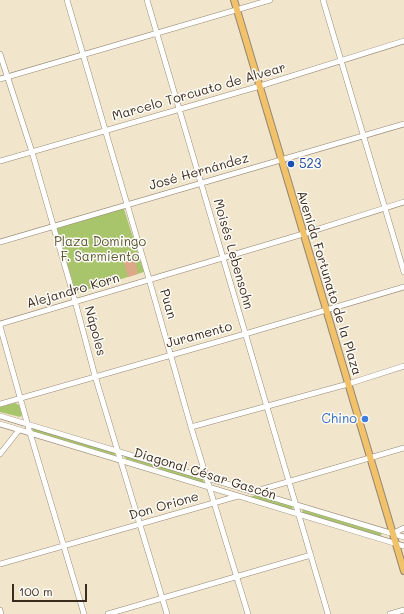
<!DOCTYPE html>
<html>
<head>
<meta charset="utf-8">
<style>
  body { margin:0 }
  #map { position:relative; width:404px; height:614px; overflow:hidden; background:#f1e6cc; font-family:Mali,sans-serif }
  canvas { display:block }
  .scale { position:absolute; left:12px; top:584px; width:75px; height:18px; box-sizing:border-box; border:2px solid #3b2a1e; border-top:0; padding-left:5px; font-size:12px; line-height:14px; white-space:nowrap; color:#3b2a1e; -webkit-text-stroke:3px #fdfcf7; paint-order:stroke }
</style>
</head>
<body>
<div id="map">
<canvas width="404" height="614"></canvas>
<div class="scale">100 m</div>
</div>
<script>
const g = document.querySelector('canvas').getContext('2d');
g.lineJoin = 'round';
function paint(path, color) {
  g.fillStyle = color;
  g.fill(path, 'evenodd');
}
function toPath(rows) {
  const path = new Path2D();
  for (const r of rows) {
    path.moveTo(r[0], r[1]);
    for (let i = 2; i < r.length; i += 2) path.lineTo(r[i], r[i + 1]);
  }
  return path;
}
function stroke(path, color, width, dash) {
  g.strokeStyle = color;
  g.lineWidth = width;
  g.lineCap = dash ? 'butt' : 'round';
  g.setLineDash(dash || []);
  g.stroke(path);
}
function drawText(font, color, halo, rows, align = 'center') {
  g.font = font + ' Mali,sans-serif';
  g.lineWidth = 3;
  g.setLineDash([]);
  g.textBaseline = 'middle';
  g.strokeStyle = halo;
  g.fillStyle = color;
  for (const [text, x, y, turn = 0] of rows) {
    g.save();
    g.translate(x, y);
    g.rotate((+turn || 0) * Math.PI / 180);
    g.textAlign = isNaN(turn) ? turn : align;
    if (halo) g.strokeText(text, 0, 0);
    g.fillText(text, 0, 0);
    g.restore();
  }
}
const green = toPath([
  [123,206,144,272,76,293,56,226],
  [15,403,19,405,22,415,20,417,0,412,0,407],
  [32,428,114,453,116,456,33,432],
  [124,456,203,479,204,483,126,459],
  [256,495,292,506,293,510,250,497],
  [302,509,382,533,381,536,303,513]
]);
const building = toPath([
  [133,253,138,274,128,277,122,256]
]);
const minor = toPath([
  [67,0,149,279,191,427,248,614],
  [147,0,328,614],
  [323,0,404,272],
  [0,54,32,152,75,301,95,376,167,614],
  [0,79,270,0],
  [0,161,260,86,404,41],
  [0,242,404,124],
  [0,324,303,234,404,202],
  [0,326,30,433,84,614],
  [0,404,245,334,404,287],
  [0,416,404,537],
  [0,424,404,546],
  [191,427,348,384,404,366],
  [0,454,19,430],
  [253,492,404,448],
  [392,534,404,528],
  [0,564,238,496],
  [0,610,1,614],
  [108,614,311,555],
  [390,614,404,610]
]);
const major = toPath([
  [234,0,404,571]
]);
const markers = [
  [291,164,4,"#1a4fb4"],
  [365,419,4,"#3f7fe0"]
];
const streetNames = [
  ["Marcelo Torcuato de Alvear",199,92,-16],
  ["José Hernández",199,172,-16],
  ["Moisés Lebensohn",233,254,74],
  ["Avenida Fortunato de la Plaza",329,283,73],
  ["Alejandro Korn",73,291,-16],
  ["Puan",168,304,74],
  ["Nápoles",95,331,75],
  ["Juramento",199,335,-15],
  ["Diagonal César Gascón",205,474,17],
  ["Don Orione",164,506,-16]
];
const transitNames = [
  ["523",299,164]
];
const parkNames = [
  ["Plaza Domingo",100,242],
  ["F. Sarmiento",100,257]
];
const shopNames = [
  ["Chino",357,419]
];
paint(green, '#a9c56c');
paint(building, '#dca888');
stroke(minor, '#968875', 6);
stroke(major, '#968875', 8);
stroke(minor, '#fff', 5);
stroke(major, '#f2c26a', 6);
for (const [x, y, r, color] of markers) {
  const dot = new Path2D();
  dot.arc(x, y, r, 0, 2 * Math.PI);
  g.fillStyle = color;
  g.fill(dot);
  stroke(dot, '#fdfcf7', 1.5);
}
drawText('13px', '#3b2a1e', '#fdfcf7', streetNames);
drawText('13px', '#164399', '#fdfcf7', transitNames, 'left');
drawText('13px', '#5c5835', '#fdfcf7', parkNames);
drawText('13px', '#366cbe', '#fdfcf7', shopNames, 'right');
</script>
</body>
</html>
